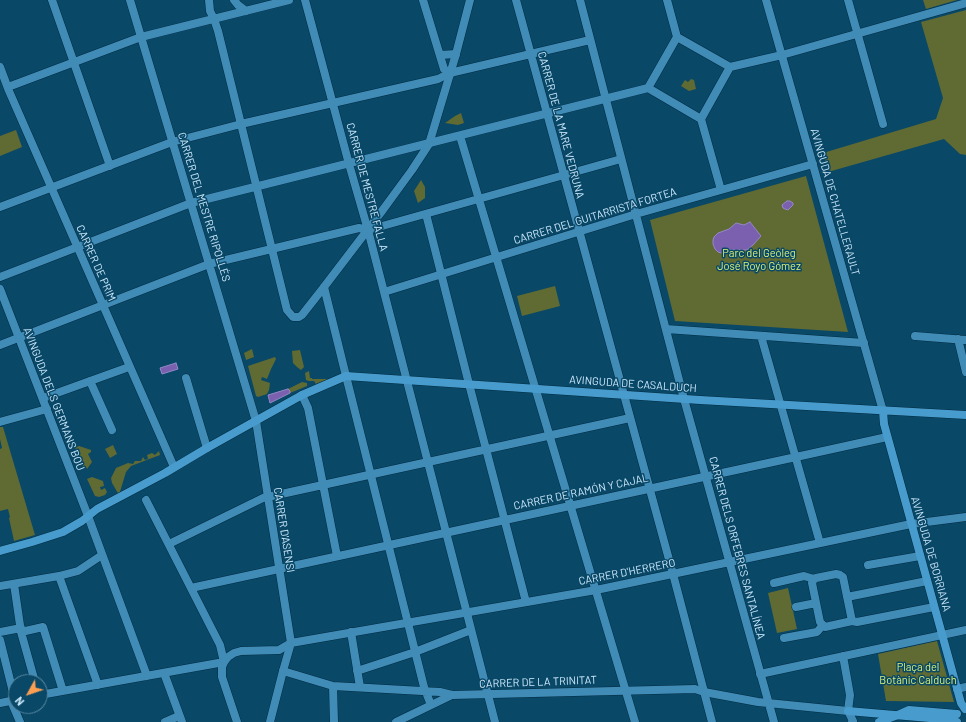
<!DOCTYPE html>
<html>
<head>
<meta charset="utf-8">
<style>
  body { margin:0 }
  #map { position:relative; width:966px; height:722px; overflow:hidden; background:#094867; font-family:Barlow,sans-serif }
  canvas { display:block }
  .north { position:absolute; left:8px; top:674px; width:40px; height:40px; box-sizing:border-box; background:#094867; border:1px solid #5788a3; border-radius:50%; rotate:230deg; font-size:11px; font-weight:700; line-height:16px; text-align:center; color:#cde9fc }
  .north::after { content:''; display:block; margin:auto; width:14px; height:18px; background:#fc9e52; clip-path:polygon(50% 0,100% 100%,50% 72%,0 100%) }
</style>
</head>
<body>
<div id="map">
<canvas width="966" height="722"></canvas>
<div class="north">N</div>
</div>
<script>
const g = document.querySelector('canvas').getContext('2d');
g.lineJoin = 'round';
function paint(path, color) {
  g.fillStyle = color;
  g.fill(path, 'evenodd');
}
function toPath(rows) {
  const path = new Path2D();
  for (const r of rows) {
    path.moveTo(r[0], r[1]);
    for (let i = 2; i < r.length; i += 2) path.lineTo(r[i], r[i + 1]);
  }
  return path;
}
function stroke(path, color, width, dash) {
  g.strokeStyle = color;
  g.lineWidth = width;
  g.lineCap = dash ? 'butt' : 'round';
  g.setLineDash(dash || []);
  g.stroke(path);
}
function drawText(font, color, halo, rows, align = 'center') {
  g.font = font + ' Barlow,sans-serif';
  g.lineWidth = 3;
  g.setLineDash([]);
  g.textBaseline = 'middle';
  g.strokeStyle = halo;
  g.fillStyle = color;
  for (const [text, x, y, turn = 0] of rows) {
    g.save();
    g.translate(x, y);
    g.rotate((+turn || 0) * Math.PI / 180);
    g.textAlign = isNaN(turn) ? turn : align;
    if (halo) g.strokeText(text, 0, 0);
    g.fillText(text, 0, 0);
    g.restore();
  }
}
const green = toPath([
  [923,0,957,0,926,9],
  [966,10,966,155,960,154,944,139,828,172,823,153,936,119,943,98,921,22],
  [691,79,694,80,696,89,689,91,681,86,685,80,688,82],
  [461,113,464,123,458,125,445,123,455,116],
  [16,130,22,147,0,156,0,136],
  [806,176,848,332,675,321,650,220],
  [421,180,425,187,425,198,418,203,414,191],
  [555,286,560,306,522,316,517,296],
  [252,349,254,357,246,360,244,353],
  [300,350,304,367,301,370,297,367,293,363,292,351],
  [275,357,276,359,271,369,267,379,262,377,261,380,270,383,269,390,267,394,258,397,256,396,248,366],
  [309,371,310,378,312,378,312,379,329,379,316,384,314,381,309,381,306,380,305,373],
  [302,382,307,383,307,386,290,393,289,390,288,389],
  [0,427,3,427,35,535,14,541,9,518,10,517,8,509,0,511,0,449,2,448,0,439],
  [113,445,117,454,110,458,105,449],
  [79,446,91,450,91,452,88,454,92,462,87,469,86,467,84,468,75,448],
  [159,451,160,455,131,466,126,472,119,495,112,483,111,478,116,468,128,463,133,464,135,461,141,461,143,457,145,460,148,459,147,455,152,453,155,455],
  [92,477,103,481,104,486,100,487,101,490,105,488,107,492,105,495,99,497,95,496,87,479],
  [788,588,797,629,777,633,768,593],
  [937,641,954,702,886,701,878,654]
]);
const water = toPath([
  [787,201,790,201,793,203,793,205,788,210,785,209,783,208,782,205,787,201],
  [750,222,761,236,753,245,747,250,728,250,721,253,718,252,715,249,713,244,713,240,714,237,718,233,729,229,736,223,744,225,750,222],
  [176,363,178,369,162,374,160,368,176,363],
  [288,389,290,391,290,393,270,403,268,395,288,389]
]);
const minor = toPath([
  [52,0,110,166],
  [130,0,256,421],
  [209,0,210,11,214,19,218,31,287,310,293,317,299,317,302,315,324,287],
  [234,0,238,5,246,11],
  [305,0,349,164,368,230,495,722],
  [423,0,444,69,450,73],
  [516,0,673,574,712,722],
  [580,0,684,399],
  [667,0,677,37],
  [848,0,883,124],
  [677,37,730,67,701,119,648,88,677,37],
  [440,55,456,54],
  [0,67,9,91,174,467],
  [730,67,782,55,966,3],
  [8,87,141,37,289,0],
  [701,119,721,190],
  [460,136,635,722],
  [0,207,172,142,241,124,438,79,450,73,590,40],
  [426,214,469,384,526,602],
  [0,277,191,203,648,88],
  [384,292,636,214,813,164],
  [666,329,864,343],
  [761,336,820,543],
  [915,336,966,340],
  [958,339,966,372],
  [0,345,209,264,359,228,368,230,621,159],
  [346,376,424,687,431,705],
  [186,378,207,448],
  [90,381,112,430],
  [302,395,308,408,337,556],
  [43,398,129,367],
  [0,422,47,409],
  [146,500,220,645,224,662],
  [88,516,147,676],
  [169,544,263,498,630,418],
  [868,565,920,556],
  [59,576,98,685],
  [774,583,804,576,814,579,816,578,836,574,840,575,843,577,852,621,825,627,820,622,812,583,814,579],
  [14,584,21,632,35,682],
  [0,586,59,576,78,571,102,555],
  [191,588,796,457,887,437],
  [847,597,927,581],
  [796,607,816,603],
  [852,621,857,622,934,607],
  [0,632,21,628],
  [21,632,43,627,63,691],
  [351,632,360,687],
  [784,638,817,632,823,625],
  [0,640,15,700],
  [843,656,850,695,848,711],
  [283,671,333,686,440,692,452,695],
  [357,671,415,652,471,630],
  [164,673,182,722],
  [760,674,966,630],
  [333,686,334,722],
  [957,689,966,687],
  [40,695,224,662],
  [11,701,20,722],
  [0,703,15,700],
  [165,722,179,716],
  [237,722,222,677,222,667,224,662,228,657,234,653,241,651,279,650,291,643],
  [396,722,452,695]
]);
const tertiary = toPath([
  [766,0,883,411],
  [0,289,88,516],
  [346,376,324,287,382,211,412,170,429,144,456,54,470,0],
  [684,399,774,722],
  [256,421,291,643,283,671,270,722],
  [291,643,596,590,911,524,966,517],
  [452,695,695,689,704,692,758,702,848,711,853,721,852,722]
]);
const secondary = toPath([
  [883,411,884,424,961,703,965,709],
  [0,551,32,542,63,532,82,521,97,509,165,473,207,448,302,395,346,376,700,400,966,415],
  [848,711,941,719,957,722],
  [879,722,898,715,909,710,957,714]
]);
const streetNames = [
  ["CARRER DE LA MARE VEDRUNA",561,125,75],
  ["CARRER DE MESTRE FALLA",367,187,75],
  ["AVINGUDA DE CHATELLERAULT",835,202,74],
  ["CARRER DEL MESTRE RIPOLLÉS",204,207,73],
  ["CARRER DEL GUITARRISTA FORTEA",595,216,-17],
  ["CARRER DE PRIM",96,263,66],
  ["AVINGUDA DE CASALDUCH",633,384,4],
  ["AVINGUDA DELS GERMANS BOU",54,399,69],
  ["CARRER DE RAMÓN Y CAJAL",581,492,-12],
  ["CARRER D'ASENSI",284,530,81],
  ["CARRER DELS ORFEBRES SANTALÍNEA",737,548,75],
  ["AVINGUDA DE BORRIANA",931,554,74],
  ["CARRER D'HERRERO",627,572,-11],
  ["CARRER DE LA TRINITAT",538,682,-2]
];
const parkNames = [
  ["Parc del Geòleg",759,253],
  ["José Royo Gómez",759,266],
  ["Plaça del",918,667],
  ["Botànic Calduch",918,680]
];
paint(green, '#606a33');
paint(water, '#7a60af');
stroke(water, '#9389c6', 1);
stroke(minor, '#022d42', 9);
stroke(tertiary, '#022d42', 9);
stroke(secondary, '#022d42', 9);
stroke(minor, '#418bb7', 8);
stroke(tertiary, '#418bb7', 8);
stroke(secondary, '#489ccd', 8);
drawText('11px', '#cde9fc', '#094867', streetNames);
drawText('11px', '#ddf176', '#094867', parkNames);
</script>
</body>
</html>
